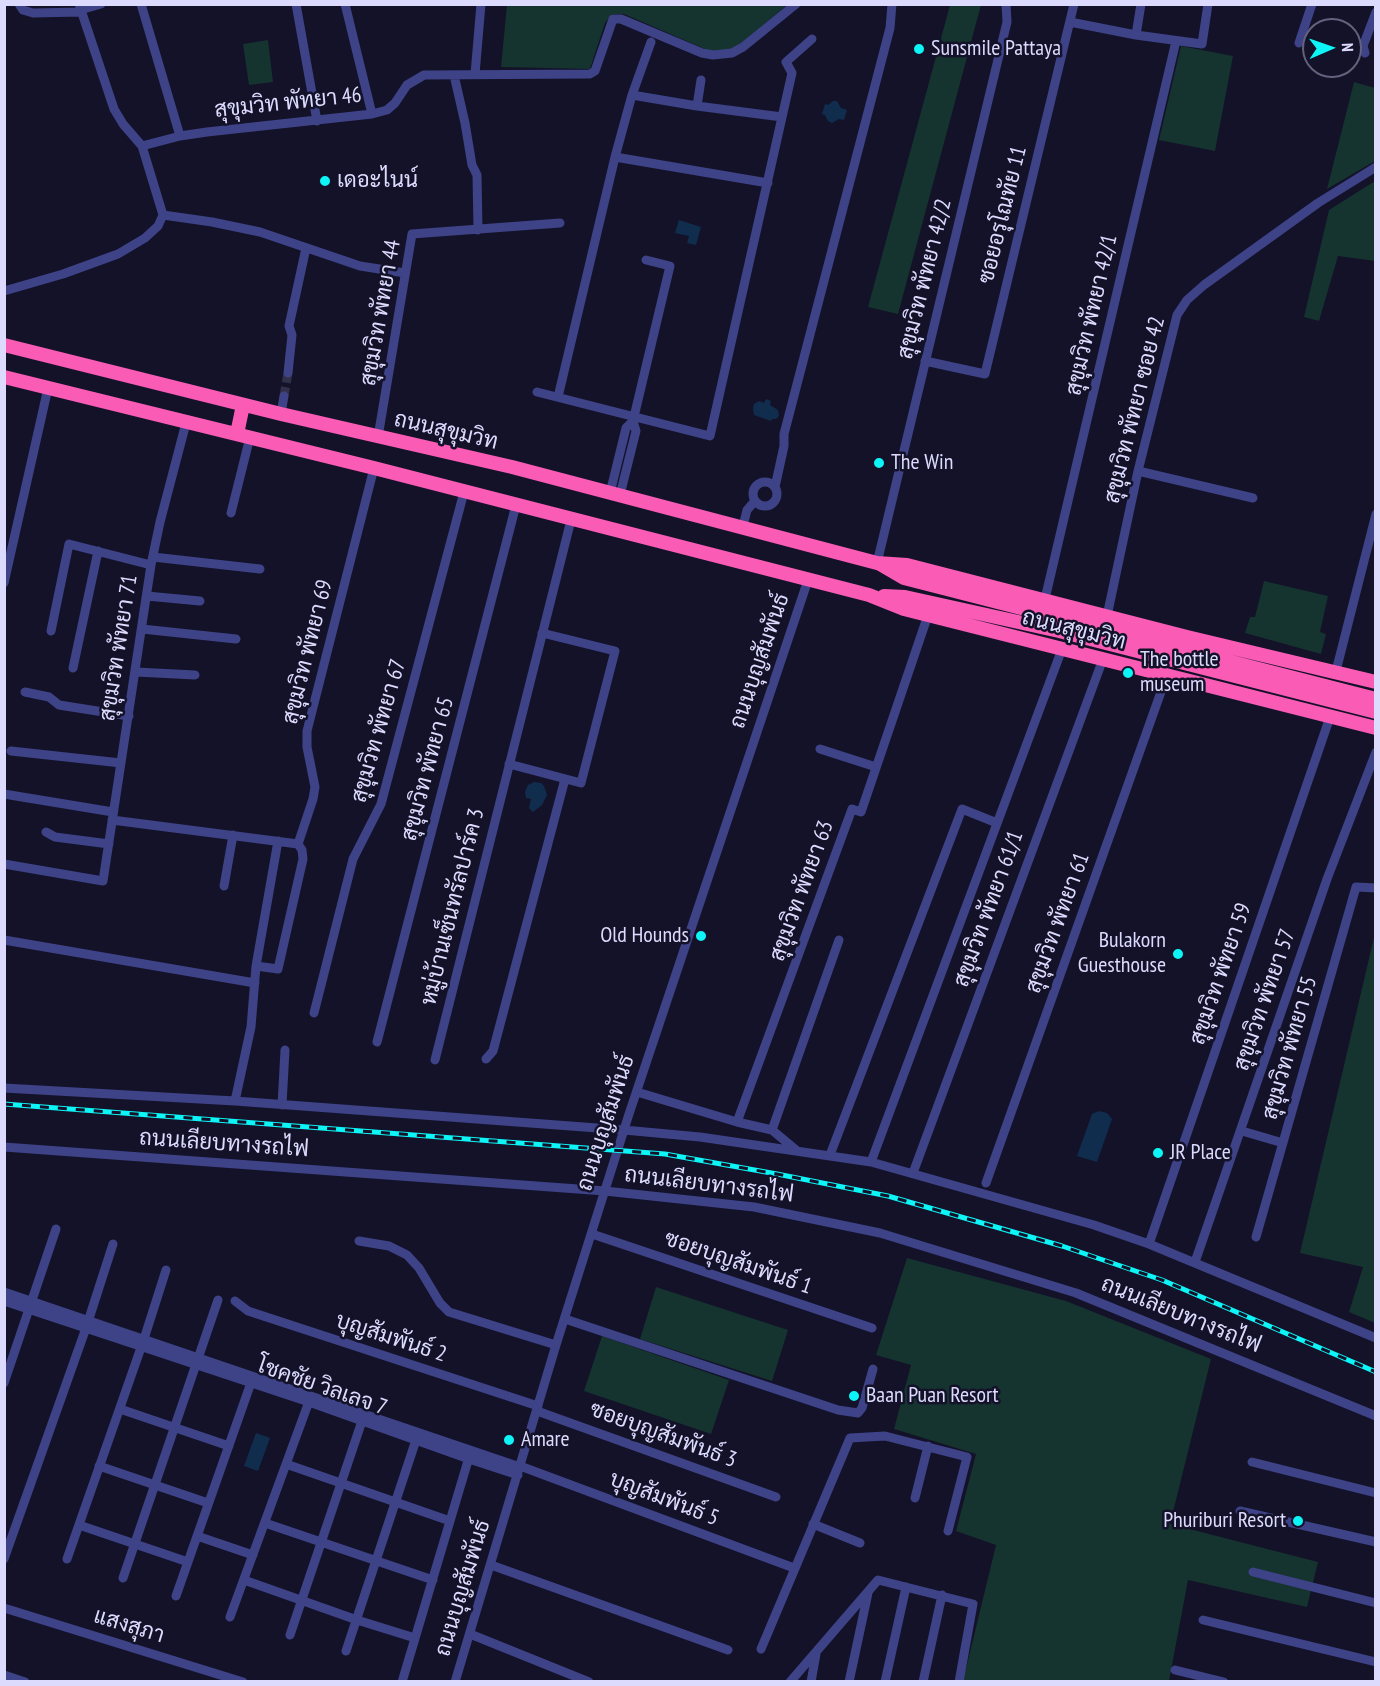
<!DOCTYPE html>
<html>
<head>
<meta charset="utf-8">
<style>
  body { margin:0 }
  #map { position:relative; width:1380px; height:1686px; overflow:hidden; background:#131229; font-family:"PT Sans Narrow",sans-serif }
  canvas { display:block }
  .frame { position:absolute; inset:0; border:6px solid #dcdbfe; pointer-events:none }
  .north { position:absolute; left:1302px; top:18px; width:60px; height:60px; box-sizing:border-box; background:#131229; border:2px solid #63627e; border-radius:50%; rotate:88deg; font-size:16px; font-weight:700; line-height:24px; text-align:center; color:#dcdbfe }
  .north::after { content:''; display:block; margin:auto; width:21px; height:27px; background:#0ef5f7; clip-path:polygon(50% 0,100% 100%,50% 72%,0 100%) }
</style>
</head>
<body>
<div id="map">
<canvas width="1380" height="1686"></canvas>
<div class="frame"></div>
<div class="north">N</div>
</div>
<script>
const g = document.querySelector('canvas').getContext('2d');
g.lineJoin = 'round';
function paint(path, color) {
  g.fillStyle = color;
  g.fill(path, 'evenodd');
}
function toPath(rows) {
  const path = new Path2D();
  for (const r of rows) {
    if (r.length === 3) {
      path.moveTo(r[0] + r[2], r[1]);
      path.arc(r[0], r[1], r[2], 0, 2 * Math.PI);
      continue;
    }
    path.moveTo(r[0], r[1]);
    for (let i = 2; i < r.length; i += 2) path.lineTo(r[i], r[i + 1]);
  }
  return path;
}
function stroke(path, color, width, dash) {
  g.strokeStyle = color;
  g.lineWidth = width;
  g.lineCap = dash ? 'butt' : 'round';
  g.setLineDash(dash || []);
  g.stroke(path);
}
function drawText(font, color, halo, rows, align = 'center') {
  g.font = font + ' "PT Sans Narrow",Sarabun,sans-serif';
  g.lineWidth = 5;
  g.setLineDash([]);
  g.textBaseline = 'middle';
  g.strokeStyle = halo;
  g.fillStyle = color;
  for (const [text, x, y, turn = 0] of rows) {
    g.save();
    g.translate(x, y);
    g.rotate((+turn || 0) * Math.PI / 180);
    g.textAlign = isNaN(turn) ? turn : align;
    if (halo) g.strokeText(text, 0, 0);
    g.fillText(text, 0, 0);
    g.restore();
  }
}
const green = toPath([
  [507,5,787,5,739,45,726,51,712,52,624,14,612,14,605,23,590,69,501,67],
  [950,5,981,5,898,314,868,307],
  [268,40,273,82,249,85,243,44],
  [1181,46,1233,56,1215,151,1159,140],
  [1354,82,1375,88,1375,161,1327,189],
  [1375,181,1375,261,1338,256,1319,321,1304,317,1329,210],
  [1264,581,1328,596,1320,632,1326,634,1321,654,1245,633,1250,617,1255,617],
  [1375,933,1376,1322,1375,1323,1349,1312,1363,1267,1300,1253],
  [907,1258,1066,1301,1211,1359,1170,1524,1318,1562,1307,1607,1188,1580,1169,1681,963,1681,996,1545,956,1531,976,1454,894,1429,911,1365,876,1355],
  [656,1287,788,1330,772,1381,640,1339],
  [602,1336,729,1380,711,1434,584,1391]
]);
const water = toPath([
  [833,101,837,101,841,108,847,110,844,120,839,119,832,123,828,121,825,115,822,114,825,104,828,105],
  [679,220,701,227,696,245,687,243,689,236,675,233],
  [766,399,771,401,770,405,778,410,779,416,776,419,772,419,771,421,754,415,753,408,754,404,759,401,764,403],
  [534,782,541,783,544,786,547,795,542,805,533,812,529,808,531,799,526,798,525,792,528,785],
  [1099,1111,1107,1113,1112,1119,1097,1162,1077,1156,1092,1114],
  [256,1433,270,1438,258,1471,244,1466]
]);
const minorTunnel = toPath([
  [284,396,288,373]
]);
const minor = toPath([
  [19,4,23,10,33,13,81,12],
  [79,4,114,109,123,124,142,146],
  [141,4,180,136],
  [296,4,317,121],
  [345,4,372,114],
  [80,10,101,4],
  [1070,22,1136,35,1202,44,1208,4],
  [1136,35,1141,4],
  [1299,43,1312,4],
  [1365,53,1363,46,1376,12],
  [475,74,481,4],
  [454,75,465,123,472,165,477,175,478,230],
  [632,95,697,106,782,117],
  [697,106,701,80],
  [615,157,768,183],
  [163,215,212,222,260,232,360,266,405,273],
  [4,291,63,274,118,254,145,238,158,226,163,215,142,146,180,136,207,132,372,114,387,110,395,103,407,85,424,75,590,74,595,71,613,19,621,19,702,53,713,55,732,53,743,47,796,4],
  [925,361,985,374,1074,4],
  [288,373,292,335,289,326,306,248],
  [537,392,710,436,792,73,786,62,812,39],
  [558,397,615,157,632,95,651,42],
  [281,414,284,396],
  [378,437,412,234,560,223],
  [1138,471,1253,498],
  [765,494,12],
  [775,487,784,446,784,434,890,28,892,4],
  [610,493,626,428,633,421,670,266,646,260],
  [620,495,636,431,633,421],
  [231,513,250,437],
  [743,526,747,510,755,501],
  [153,557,260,569],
  [877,563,1007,22,1006,4],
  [4,583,48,388],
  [147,596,200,601],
  [1045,599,1176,41],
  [1107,616,1138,471,1177,315,1187,300,1204,285,1318,203,1376,167],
  [142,629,236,639],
  [51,631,69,544,151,565],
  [73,668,98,551],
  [1336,671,1376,514],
  [136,672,195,675],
  [25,692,49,697,59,705,129,716],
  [820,749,876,767],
  [11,751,121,763],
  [509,764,581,783,615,651,542,633],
  [4,794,113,812],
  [112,820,298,844],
  [46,832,55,837,109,844],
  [4,864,103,881,151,565,160,522,186,423],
  [224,886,233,835],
  [4,940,255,983],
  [256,966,278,969,303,859,302,850,298,844,313,799,315,787,307,747,307,731,374,468],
  [314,1013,353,859,381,804,464,492],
  [377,1042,516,505],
  [486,1059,493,1051,565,779],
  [435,1060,571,520],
  [4,1088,235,1101,624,1130,700,1137,871,1162,1094,1225,1149,1244,1376,1338],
  [637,1092,737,1122,772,1130,796,1150],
  [235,1101,251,1027,256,966,278,841],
  [282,1105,285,1050],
  [737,1122,852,809,861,812,928,615],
  [772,1130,839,940],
  [1242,1131,1283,1143],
  [4,1147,605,1191,754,1207,880,1233,1076,1293,1376,1416],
  [830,1155,962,809,997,823],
  [871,1162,1062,649],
  [913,1173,1103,659],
  [986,1183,1167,675],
  [592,1234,872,1328],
  [1256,1237,1356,887,1376,888],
  [359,1241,389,1246,407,1255,419,1268,440,1303,449,1312,556,1345],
  [1149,1244,1330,717],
  [1195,1262,1327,879,1376,752],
  [4,1292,520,1467],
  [4,1301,309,1402,469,1459,518,1475],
  [235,1301,248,1311,538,1406],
  [565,1319,838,1410,858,1413,862,1408,873,1369],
  [4,1383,56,1229],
  [120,1409,229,1446],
  [537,1411,776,1497],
  [1252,1462,1376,1493],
  [286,1464,450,1521],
  [99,1466,208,1503],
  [520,1466,794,1568],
  [915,1498,928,1446],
  [1240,1511,1376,1542],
  [265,1523,433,1580],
  [813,1524,860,1543],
  [79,1525,188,1562],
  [197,1536,253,1555],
  [4,1559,86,1328,113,1244],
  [67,1559,144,1339,166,1270],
  [491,1565,728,1650],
  [1253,1572,1376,1603],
  [123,1578,218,1300],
  [244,1580,357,1620,415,1638],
  [176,1596,253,1377],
  [4,1608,243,1682],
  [230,1617,311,1396],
  [1203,1620,1376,1662],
  [470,1634,589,1682],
  [290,1635,363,1418],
  [761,1649,850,1438,885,1436,967,1457,948,1531],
  [346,1651,417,1437],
  [1175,1670,1224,1682],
  [4,1675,25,1682],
  [402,1682,470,1454],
  [455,1682,556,1345,629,1114,808,580],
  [790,1682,878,1580,973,1604,959,1682],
  [811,1682,816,1654],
  [849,1682,868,1593],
  [885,1682,906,1587],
  [923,1682,942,1595]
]);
const highway = toPath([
  [4,345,281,414,512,467,877,563,907,565,1187,637,1376,682],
  [4,377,374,468,869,595,904,609,1376,728],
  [237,434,243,405],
  [880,564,904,578,1376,699],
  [884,596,905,597,1059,631,1376,712]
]);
const rail = toPath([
  [4,1104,665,1154,777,1174,888,1196,1062,1246,1162,1280,1376,1372]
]);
const markers = [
  [919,49,6,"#0ef5f7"],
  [325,181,6,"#0ef5f7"],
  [879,463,6,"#0ef5f7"],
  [1128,673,6,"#0ef5f7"],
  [701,936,6,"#0ef5f7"],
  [1178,954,6,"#0ef5f7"],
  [1158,1153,6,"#0ef5f7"],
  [854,1396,6,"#0ef5f7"],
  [509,1440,6,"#0ef5f7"],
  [1298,1521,6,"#0ef5f7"]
];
const poiNames = [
  ["Sunsmile Pattaya",931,49],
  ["เดอะไนน์",337,181],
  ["The Win",891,463],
  ["The bottle",1140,660],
  ["museum",1140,685],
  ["Old Hounds",689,936,"right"],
  ["Bulakorn",1166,941,"right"],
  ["Guesthouse",1166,966,"right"],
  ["JR Place",1170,1153],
  ["Baan Puan Resort",866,1396],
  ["Amare",521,1440],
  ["Phuriburi Resort",1286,1521,"right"]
];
const streetNames = [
  ["สุขุมวิท พัทยา 46",288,103,-6],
  ["ซอยอรุโณทัย 11",1003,215,-76],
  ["สุขุมวิท พัทยา 42/2",925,279,-76],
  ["สุขุมวิท พัทยา 44",381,313,-80],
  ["สุขุมวิท พัทยา 42/1",1092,315,-77],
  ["สุขุมวิท พัทยา ซอย 42",1135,410,-76],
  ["ถนนสุขุมวิท",446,431,13],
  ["ถนนสุขุมวิท",1074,630,14],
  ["สุขุมวิท พัทยา 71",119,648,-81],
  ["สุขุมวิท พัทยา 69",308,652,-76],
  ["ถนนบุญสัมพันธ์",760,661,-71],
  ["สุขุมวิท พัทยา 67",379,731,-74],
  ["สุขุมวิท พัทยา 65",428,769,-75],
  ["สุขุมวิท พัทยา 63",802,891,-70],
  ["หมู่บ้านเซ็นทรัลปาร์ค 3",453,907,-76],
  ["สุขุมวิท พัทยา 61/1",989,909,-70],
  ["สุขุมวิท พัทยา 61",1058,923,-70],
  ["สุขุมวิท พัทยา 59",1221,974,-71],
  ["สุขุมวิท พัทยา 57",1265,1000,-71],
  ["สุขุมวิท พัทยา 55",1290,1048,-74],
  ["ถนนบุญสัมพันธ์",606,1123,-72],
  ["ถนนเลียบทางรถไฟ",224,1144,4],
  ["ถนนเลียบทางรถไฟ",709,1185,7],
  ["ซอยบุญสัมพันธ์ 1",738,1263,19],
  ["ถนนเลียบทางรถไฟ",1181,1315,22],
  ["บุญสัมพันธ์ 2",391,1338,18],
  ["โชคชัย วิลเลจ 7",322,1387,19],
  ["ซอยบุญสัมพันธ์ 3",663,1435,20],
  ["บุญสัมพันธ์ 5",664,1499,21],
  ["ถนนบุญสัมพันธ์",463,1588,-73],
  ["แสงสุภา",129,1626,17]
];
paint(green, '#15332f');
paint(water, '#112d4e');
stroke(minorTunnel, '#313049', 9, [9, 4.5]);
stroke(minor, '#3e4287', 9);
stroke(highway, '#f95bb5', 14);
stroke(rail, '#0ef5f7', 5);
stroke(rail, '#131229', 3, [9]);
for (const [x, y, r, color] of markers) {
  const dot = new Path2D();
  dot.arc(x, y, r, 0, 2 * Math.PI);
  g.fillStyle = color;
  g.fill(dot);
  stroke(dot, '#131229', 2);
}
drawText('22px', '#dcdbfe', '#131229', poiNames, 'left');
drawText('22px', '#dcdbfe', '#131229', streetNames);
</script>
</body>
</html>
